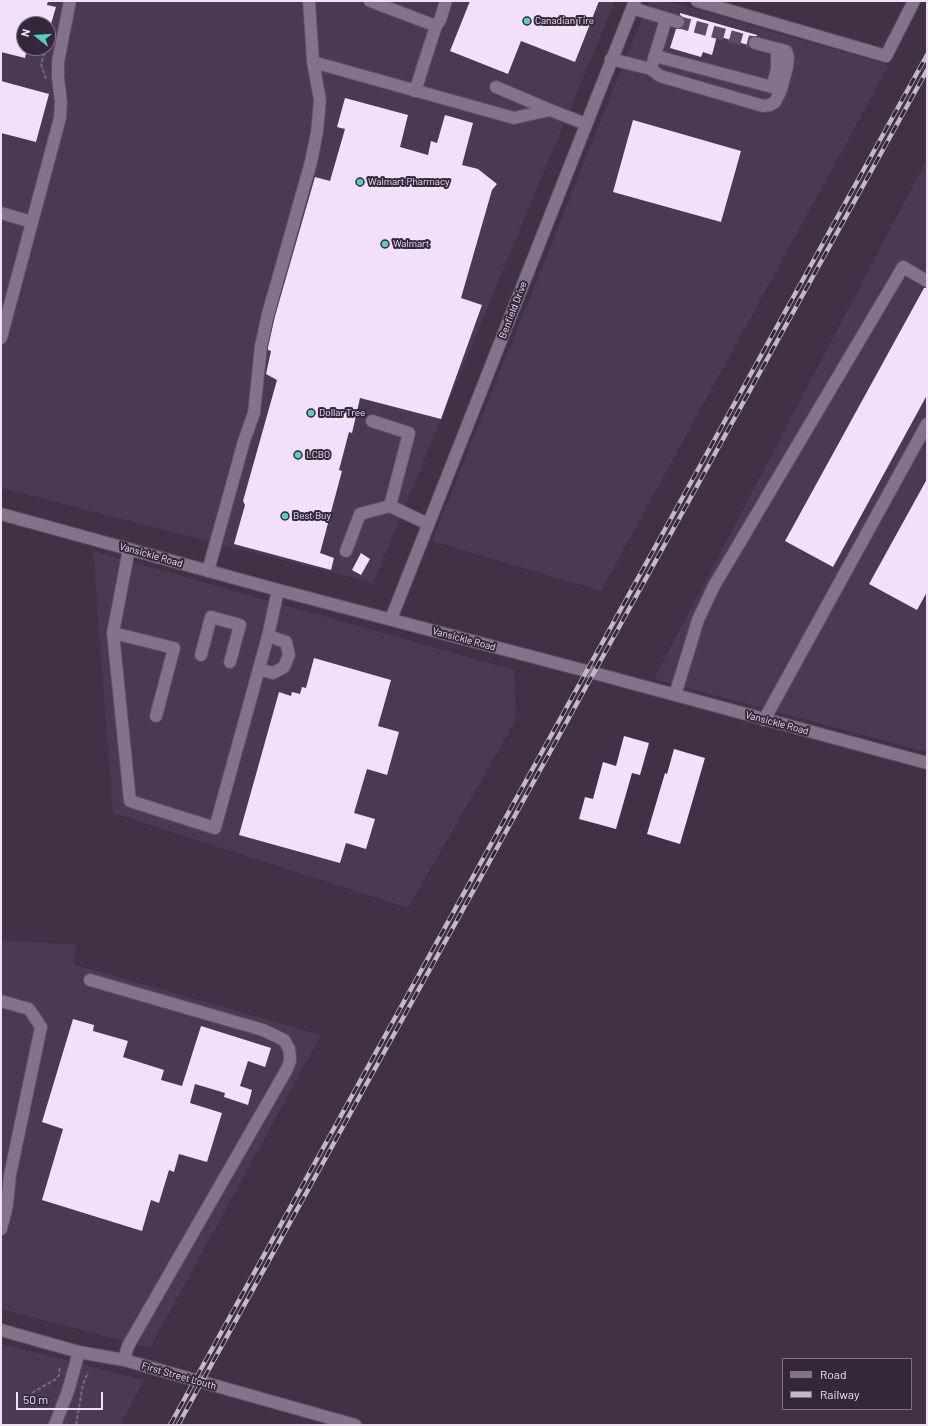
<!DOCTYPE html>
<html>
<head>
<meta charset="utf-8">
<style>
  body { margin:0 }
  #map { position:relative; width:928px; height:1426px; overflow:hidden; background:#403146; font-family:Barlow,sans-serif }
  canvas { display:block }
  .frame { position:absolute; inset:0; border:2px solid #eee4f1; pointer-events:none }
  .legend { position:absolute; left:782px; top:1358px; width:130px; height:52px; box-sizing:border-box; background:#35273b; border:1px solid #7f7384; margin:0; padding:5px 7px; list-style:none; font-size:12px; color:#eee4f1 }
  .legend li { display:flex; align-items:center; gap:8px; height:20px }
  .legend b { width:20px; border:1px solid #7f7384 }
  .north { position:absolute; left:16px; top:16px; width:40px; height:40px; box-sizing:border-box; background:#35273b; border:1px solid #7f7384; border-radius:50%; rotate:287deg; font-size:11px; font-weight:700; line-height:16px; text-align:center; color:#eee4f1 }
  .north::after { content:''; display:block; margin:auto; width:14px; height:18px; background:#57cec1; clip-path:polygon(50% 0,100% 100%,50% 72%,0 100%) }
  .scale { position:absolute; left:16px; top:1392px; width:87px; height:18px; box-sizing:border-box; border:2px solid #eee4f1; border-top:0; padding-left:5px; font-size:12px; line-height:14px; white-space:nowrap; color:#eee4f1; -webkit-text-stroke:3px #35273b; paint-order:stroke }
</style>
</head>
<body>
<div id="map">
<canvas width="928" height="1426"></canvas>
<div class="frame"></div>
<ul class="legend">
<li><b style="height:5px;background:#83728a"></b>Road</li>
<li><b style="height:5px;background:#c3b8c7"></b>Railway</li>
</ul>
<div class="north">N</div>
<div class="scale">50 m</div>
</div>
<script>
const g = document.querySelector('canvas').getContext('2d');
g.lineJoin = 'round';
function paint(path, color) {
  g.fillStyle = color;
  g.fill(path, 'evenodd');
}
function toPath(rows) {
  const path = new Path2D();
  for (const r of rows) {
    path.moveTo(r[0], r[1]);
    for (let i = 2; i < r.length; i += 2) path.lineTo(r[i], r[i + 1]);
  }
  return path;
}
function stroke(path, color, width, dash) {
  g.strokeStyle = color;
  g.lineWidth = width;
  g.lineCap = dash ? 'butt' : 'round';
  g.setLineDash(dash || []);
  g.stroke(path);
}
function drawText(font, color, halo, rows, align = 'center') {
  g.font = font + ' Barlow,sans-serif';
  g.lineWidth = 4;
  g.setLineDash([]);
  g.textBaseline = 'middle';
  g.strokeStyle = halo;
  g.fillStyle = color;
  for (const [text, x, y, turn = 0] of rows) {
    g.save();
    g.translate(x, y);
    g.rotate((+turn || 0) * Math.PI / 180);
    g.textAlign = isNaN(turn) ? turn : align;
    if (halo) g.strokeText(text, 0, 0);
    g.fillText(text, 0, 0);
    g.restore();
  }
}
const built = toPath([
  [1,1,615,1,373,583,1,488],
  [24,24,48,24,48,48,24,48],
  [649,1,667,1,889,65,601,591,432,541],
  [927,159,927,752,654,679],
  [93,551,514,670,516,720,408,908,113,813],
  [1,940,77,945,73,964,321,1035,150,1348,1,1309],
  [1,1344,144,1380,120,1425,1,1425]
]);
const building = toPath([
  [1,1,48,1,47,5,56,7,51,24,24,24,24,48,27,48,25,58,1,52],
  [470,1,599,1,575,62,521,41,508,74,450,51],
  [680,13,757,35,757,36,753,36,749,38,748,45,717,36,712,55,703,52,701,57,670,48,676,29,683,28,685,24,685,20,680,15],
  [1,81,49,94,36,142,1,133],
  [345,98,408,115,400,147,428,155,431,141,437,143,445,115,473,123,462,165,478,169,497,184,492,190,461,298,482,305,441,419,360,398,352,433,349,432,339,470,342,471,320,553,334,558,331,570,234,544,245,505,243,501,277,380,266,374,271,351,268,350,268,347,275,316,315,177,330,181,345,129,337,127],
  [633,120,741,151,721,222,613,192],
  [924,288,927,288,927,395,833,567,785,541],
  [927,479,927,592,917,610,869,584],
  [361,553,370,559,361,575,352,570],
  [314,658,391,680,378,726,399,732,387,775,367,769,354,813,375,819,366,849,346,843,340,863,239,835,279,692,291,696,292,692,300,694,302,687,306,688],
  [624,736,649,743,640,775,632,773,616,829,579,819,585,797,593,799,603,762,616,766],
  [674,749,705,758,680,844,647,834,665,773,667,774],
  [73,1019,94,1025,93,1031,128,1041,123,1057,164,1070,161,1080,182,1086,201,1026,271,1048,265,1067,248,1061,240,1086,252,1090,248,1105,224,1097,225,1093,195,1084,190,1103,222,1113,207,1162,179,1154,174,1172,169,1170,159,1203,151,1200,142,1231,42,1200,63,1129,42,1122]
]);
const minorTunnel = toPath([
  [678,22,755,43]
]);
const path = toPath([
  [48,42,50,37],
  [46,79,41,64,46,48],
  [32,1393,56,1379,59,1375,60,1366],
  [76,1425,83,1384,88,1372]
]);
const minor = toPath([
  [309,1,313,62,514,118,550,110,586,124],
  [370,1,436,26],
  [697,1,886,56,914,1],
  [632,8,678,22],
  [655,56,772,87,777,69,777,49],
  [611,59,651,69,660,76,763,106,770,105,775,102,781,90,787,67,788,57,786,51,755,43],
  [653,62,666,19],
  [496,87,550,110],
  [415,91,436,26,440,20,446,1],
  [1,213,32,222],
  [1,338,60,118,61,102,58,77,58,62,70,1],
  [372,421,409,433,390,506,428,524],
  [1,514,278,590,594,673,927,763],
  [346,551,360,514,390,506],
  [208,571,244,441,254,413,261,346,268,314,311,162,317,132,320,100,313,62],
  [391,619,635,1],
  [113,633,129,549],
  [268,636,278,590],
  [201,655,211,617,240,625,230,662],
  [675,695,698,620,714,586,903,267,927,281],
  [156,716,174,648,113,633,130,801,215,828,268,636,286,642,289,655,284,667,273,673,259,669],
  [764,720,927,424],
  [90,980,263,1030,284,1040,289,1049,290,1056,290,1061,287,1069,128,1346,124,1360],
  [1,1001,29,1009,41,1027,10,1175,7,1205,1,1229],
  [1,1330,79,1352,124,1360,355,1425],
  [55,1425,68,1391,79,1352]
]);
const rail = toPath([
  [170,1425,927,55],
  [178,1425,927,70]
]);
const markers = [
  [527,21,4,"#57cec1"],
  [360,182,4,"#57cec1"],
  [385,244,4,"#57cec1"],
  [311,413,4,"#57cec1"],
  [298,455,4,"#57cec1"],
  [285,516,4,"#57cec1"]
];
const poiNames = [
  ["Canadian Tire",535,21],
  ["Walmart Pharmacy",368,182],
  ["Walmart",393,244],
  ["Dollar Tree",319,413],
  ["LCBO",306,455],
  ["Best Buy",293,516]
];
const streetNames = [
  ["Benfield Drive",513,310,-69],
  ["Vansickle Road",151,555,16],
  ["Vansickle Road",464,639,15],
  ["Vansickle Road",777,723,15],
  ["First Street Louth",179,1376,16]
];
paint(built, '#4b3852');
paint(building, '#f2dff9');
stroke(minorTunnel, '#5a4c60', 12, [12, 6]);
stroke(minor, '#5a4e5f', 14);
stroke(path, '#77697c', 2, [4, 2]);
stroke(minor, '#83728a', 12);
stroke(rail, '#c3b8c7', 4.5);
stroke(rail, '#35273b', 3, [9]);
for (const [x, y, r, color] of markers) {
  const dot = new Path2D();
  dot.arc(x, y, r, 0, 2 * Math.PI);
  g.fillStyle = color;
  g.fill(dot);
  stroke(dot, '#35273b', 1.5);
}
drawText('10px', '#eee4f1', '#35273b', poiNames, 'left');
drawText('10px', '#eee4f1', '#35273b', streetNames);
</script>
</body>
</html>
